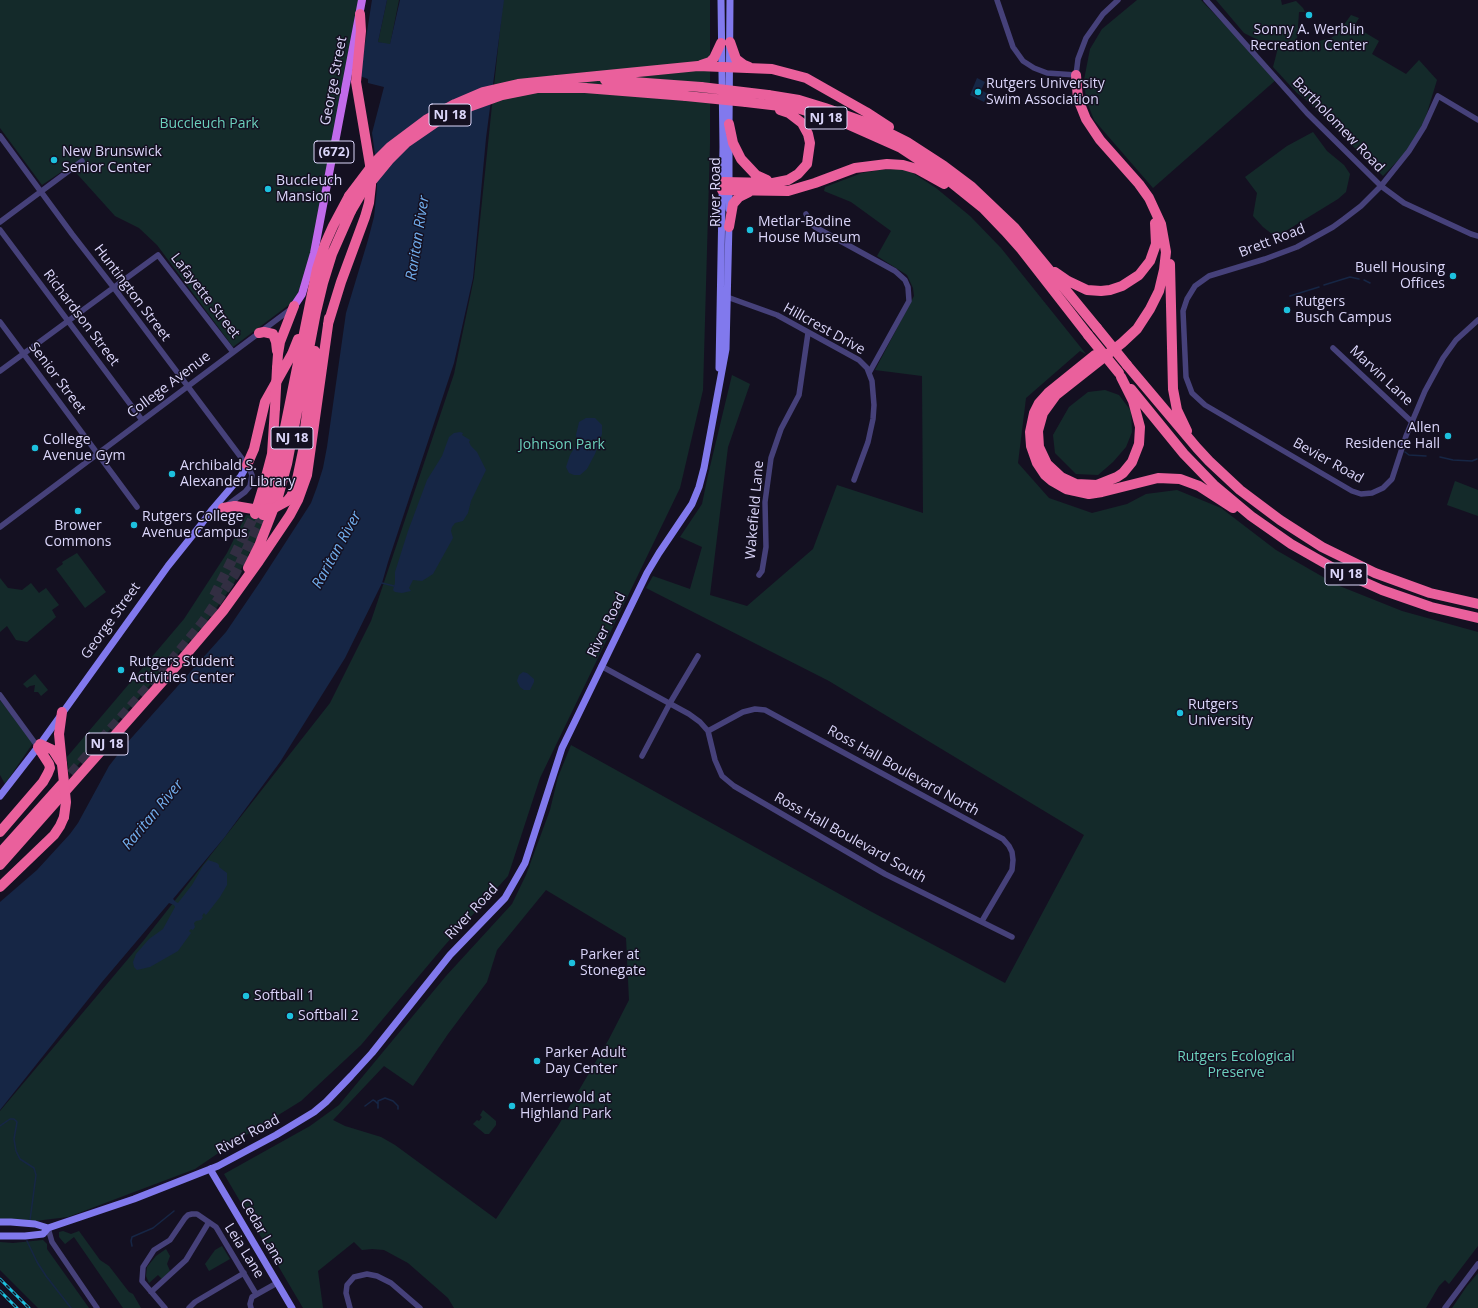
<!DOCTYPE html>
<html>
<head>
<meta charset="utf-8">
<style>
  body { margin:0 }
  canvas { display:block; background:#141021 }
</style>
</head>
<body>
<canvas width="1478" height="1308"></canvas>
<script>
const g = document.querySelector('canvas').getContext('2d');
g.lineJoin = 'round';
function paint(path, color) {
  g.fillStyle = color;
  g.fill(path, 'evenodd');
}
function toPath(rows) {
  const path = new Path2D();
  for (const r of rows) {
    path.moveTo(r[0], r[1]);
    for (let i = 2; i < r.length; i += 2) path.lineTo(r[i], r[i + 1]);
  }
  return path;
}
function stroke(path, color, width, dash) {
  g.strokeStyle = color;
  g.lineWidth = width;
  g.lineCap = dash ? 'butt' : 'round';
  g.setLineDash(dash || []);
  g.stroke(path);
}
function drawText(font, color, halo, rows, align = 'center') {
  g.font = font + ' "Open Sans",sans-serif';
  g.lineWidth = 3;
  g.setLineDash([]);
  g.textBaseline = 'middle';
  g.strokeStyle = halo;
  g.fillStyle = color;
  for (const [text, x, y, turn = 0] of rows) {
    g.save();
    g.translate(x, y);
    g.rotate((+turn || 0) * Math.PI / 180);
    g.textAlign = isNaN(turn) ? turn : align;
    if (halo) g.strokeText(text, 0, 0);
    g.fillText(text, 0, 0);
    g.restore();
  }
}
const green = toPath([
  [0,0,359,0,311,254,303,280,297,295,290,304,233,347,157,245,139,228,115,216,70,166,42,185,0,128],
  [387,0,399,0,390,45,378,42],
  [503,0,710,0,710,144,703,390,680,488,540,778,508,876,445,945,361,1045,301,1101,233,1143,195,1169,68,1217,35,1221,17,1219,0,1220,0,1111,144,940,330,703,371,621,454,374,474,278],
  [1137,0,1201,0,1277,79,1153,188,1094,120,1086,99,1084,80,1090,49,1102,29],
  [1216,0,1281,0,1282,5,1296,1,1303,8,1305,12,1299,12,1297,41,1315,42,1331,38,1338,33,1351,15,1359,18,1354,26,1379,41,1372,54,1406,74,1419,60,1437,80,1423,126,1408,150,1383,176,1305,99,1297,93,1273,67,1279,44,1282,41,1258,40,1244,33],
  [1313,132,1327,151,1344,165,1350,174,1346,192,1338,199,1276,237,1263,227,1253,216,1257,193,1245,177,1287,146],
  [897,169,908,170,936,188,970,216,1001,248,1086,354,1080,351,1026,398,1018,463,1049,498,1092,513,1127,504,1146,494,1177,490,1221,508,1276,550,1337,585,1402,611,1478,632,1478,1246,1449,1284,1445,1280,1439,1286,1426,1308,454,1308,448,1298,408,1263,384,1250,372,1249,362,1250,354,1242,318,1271,323,1308,303,1308,224,1174,310,1126,339,1105,446,976,512,904,526,875,550,810,558,777,571,745,870,911,1005,983,1084,835,829,681,646,588,653,576,690,589,702,547,680,537,702,504,708,475,732,375,750,384,728,447,710,595,747,606,813,549,837,485,923,513,922,376,875,370,914,296,913,288,907,275,877,256,891,231,851,202,824,191,825,187,862,173,880,170],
  [546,890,626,938,629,1000,609,1039,558,1126,496,1219,395,1145,381,1137,345,1126,333,1120,384,1066,413,1086,448,1034,487,982,497,950],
  [1105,390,1119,395,1131,411,1132,432,1126,447,1113,462,1098,475,1076,474,1055,453,1053,435,1069,407,1088,392],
  [1455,481,1478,490,1478,516,1447,505],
  [246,515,267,518,233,585,204,625,69,775,67,757,184,619,227,553],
  [77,553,106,592,85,608,56,569,63,564,62,562],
  [0,578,8,588,22,590,31,583,39,593,46,588,59,605,52,610,56,617,27,642,16,640,7,626,0,632],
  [35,674,48,690,41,696,38,692,34,692,35,685,30,686,27,688,23,684],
  [0,700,33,743,5,784,0,775],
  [483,1110,496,1121,496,1125,489,1134,485,1134,473,1124,477,1120,479,1121,482,1117,480,1115],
  [63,1231,71,1234,79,1231,100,1260,109,1266,129,1292,133,1294,141,1308,123,1308,74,1237,65,1244,59,1237,59,1232],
  [43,1240,47,1244,47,1249,89,1308,38,1308,0,1270,0,1242,13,1243],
  [222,1246,230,1259,209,1271,205,1264,215,1250],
  [166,1249,170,1256,167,1264,170,1271,162,1279,158,1275,149,1283,146,1276,147,1267,156,1256],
  [1478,1273,1478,1308,1452,1308,1467,1286]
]);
const water = toPath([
  [372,0,387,0,378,42,390,44,400,0,504,0,486,138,473,278,454,363,388,562,382,583,345,658,280,762,224,838,173,899,176,902,178,903,192,885,203,866,208,860,217,863,219,865,219,867,227,873,227,885,220,897,206,915,204,913,202,916,203,917,201,920,196,921,194,923,195,927,193,930,191,929,189,931,191,933,178,951,150,967,137,970,134,967,133,962,136,954,149,939,163,929,175,907,174,905,169,903,102,982,0,1110,0,902,37,870,70,834,78,823,109,766,126,744,226,632,260,582,302,517,311,503,317,487,323,468,327,447,346,313,368,240,374,217,377,188,377,169,372,133,384,87,368,83,368,79,360,76],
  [977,78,985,82,981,90,988,94,984,102,970,95],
  [586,418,595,418,602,425,602,434,595,454,587,469,580,475,574,475,569,473,566,467,570,455,578,442,576,435,579,422],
  [460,432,463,433,462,435,470,440,469,442,471,446,477,452,486,470,471,501,468,513,463,521,455,523,452,527,451,531,453,538,433,574,422,581,413,580,409,588,411,591,402,593,395,592,393,590,395,583,395,572,408,531,427,480,442,456,449,437,454,433],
  [523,672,527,673,534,679,534,682,530,690,524,690,520,687,517,681,519,675]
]);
const stream = toPath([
  [1364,280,1370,283],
  [1324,285,1350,277,1359,279],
  [1290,296,1319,287],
  [1405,452,1409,455,1426,456],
  [1440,457,1453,460,1472,461,1477,459],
  [382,583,394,586],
  [365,1106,373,1100,375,1101,378,1104],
  [378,1108,378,1101,385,1098,393,1101,398,1106,398,1109],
  [0,1126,10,1119,14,1119,17,1122,14,1139,16,1151,20,1159,34,1168,36,1175,30,1220],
  [27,1241,37,1262,46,1276,71,1308],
  [132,1246,131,1241,132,1237,153,1228,174,1211]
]);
const highwayTunnel = toPath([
  [214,596,255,514],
  [61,785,173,659,203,622,235,574,263,515]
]);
const street = toPath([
  [997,0,1013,47,1023,61,1034,68,1047,73,1076,75,1078,59,1086,38,1103,14,1118,0],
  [1206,0,1307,113,1381,186,1404,203,1471,234,1478,236],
  [1478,120,1438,96,1424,127,1409,151,1381,186,1361,206,1344,219,1333,227,1297,247,1265,259,1209,276,1195,286,1187,299,1183,311,1186,377,1192,393,1205,405,1352,491,1361,494,1372,493,1383,488,1392,479,1406,436,1425,391,1443,358,1456,340,1478,320],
  [0,136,72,234,114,288,249,468,252,475,250,486,245,492,226,506],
  [806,214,811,223,815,227,895,271,905,280,908,287,909,301,869,373],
  [0,222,82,161],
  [0,230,142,420],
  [727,297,777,315,859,360,867,368,872,381,874,405,873,419,868,442,854,480],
  [0,322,137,507],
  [1333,348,1412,422],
  [0,371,158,255,233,352],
  [0,527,291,309],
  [759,575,762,571,766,547,765,502,771,458,781,429,799,395,808,333],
  [601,666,689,714,700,722,708,731,715,760,722,776,734,786,885,874,1012,937],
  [0,695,38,747],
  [708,731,743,712,755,709,765,710,1003,839,1009,846,1012,852,1013,860,1012,870,982,921],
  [642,756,670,703,698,656],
  [48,1228,52,1242,97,1308],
  [151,1292,186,1260,209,1222],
  [165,1308,142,1281,143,1267,154,1250,170,1240,185,1218,188,1215,192,1214,197,1214,216,1227,256,1294],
  [189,1308,195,1302,244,1273],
  [251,1308,250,1304,252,1297,277,1283],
  [350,1308,346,1293,347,1285,354,1277,367,1274,377,1276,391,1283,420,1308],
  [1445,1308,1478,1264]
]);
const secondary = toPath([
  [729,127,730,0],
  [729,209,729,137],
  [719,368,723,147,721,0],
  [0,796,38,747,168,566,200,526,211,511,241,476,247,465],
  [210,1169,292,1308],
  [0,1222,11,1222,35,1224,48,1228],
  [0,1236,25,1236,43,1234,48,1228,134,1199,218,1166,276,1135,314,1112,326,1102,351,1076,372,1053,450,955,505,898,525,863,562,748,647,573,659,553,692,504,699,487,704,468,726,349,729,223]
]);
const primary = toPath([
  [294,306,302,294,314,253,362,0]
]);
const highway = toPath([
  [730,42,736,59,744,65,749,67],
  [701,65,710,62,714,58,721,43],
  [1076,75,1078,99,1086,119,1100,140,1139,184,1149,198,1161,224,1166,252,1164,270,1159,291,1150,309,1137,329,1122,343,1056,395,1043,413,1038,431,1039,447,1047,464,1061,477,1076,484,1097,485,1117,477,1123,473,1132,462,1139,444,1140,427,1133,401,1121,377],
  [557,80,698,66,772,69,806,78,866,112,889,127],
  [605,80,701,87],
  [585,88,686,96],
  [768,95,799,100,825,108,873,125,907,142,944,166,972,187,1014,227,1097,328],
  [746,102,797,108,847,124,901,148,942,175,983,208,1005,231,1021,249,1088,335],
  [729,124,733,143,741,159,756,175,767,180],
  [723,182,773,183,788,180,798,174,807,164,810,143,808,134,802,123,789,113,780,110],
  [722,190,788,191,815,183,855,168,887,164,903,165,917,169,944,184],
  [729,227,733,204,739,197,749,192],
  [1170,264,1173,389,1177,410,1187,431],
  [1055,272,1068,281,1087,290,1101,291,1110,290,1122,286,1139,275,1150,261,1156,244,1155,223],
  [328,324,341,282,365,217,369,203,371,185,370,165,356,82,361,31,360,14],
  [259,333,264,332,273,334,276,342,277,351],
  [1095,355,1048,393,1039,403,1034,413,1030,432,1031,446,1037,463,1045,475,1052,481,1066,489,1089,494,1102,492,1158,478,1180,479,1199,486,1233,508],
  [1127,365,1197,448,1209,461,1240,490,1280,520,1322,547,1375,573,1430,593,1478,604],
  [277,368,278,354,280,342,294,306],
  [1131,389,1184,454,1214,485,1251,516,1291,544,1335,569,1382,590,1431,607,1478,618],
  [305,429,315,351],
  [247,465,254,449,265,402,292,354,298,339],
  [295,489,309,422],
  [223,508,235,506],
  [255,514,263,488,272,454,275,408],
  [263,515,277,467,317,269,325,244,333,226,349,196],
  [248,568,259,546,278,497,287,464,316,312,323,283,332,254,351,211],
  [40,744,53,750,60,761],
  [62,764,59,734,62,712],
  [0,832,43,782,48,773,50,768,49,764,38,747],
  [0,853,61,785],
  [0,865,178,664,223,611,259,561,290,515,298,500,307,475,329,318],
  [0,887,54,835,60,826,64,817]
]);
const rail = toPath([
  [0,1279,29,1308],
  [0,1291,17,1308]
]);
const highwayBridge = toPath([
  [701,87,768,95],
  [686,96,746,102],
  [349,196,374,163,390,147,426,120,455,104,483,92,518,84,557,80],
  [351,211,361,194,389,160,406,143,438,121,460,110,502,95,537,88,585,88],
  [1097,328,1127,365],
  [1088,335,1119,373],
  [275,408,277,368],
  [235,506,259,510,274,508,287,501,291,496,295,489],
  [62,764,66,802,64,817]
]);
const markers = [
  [1309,15,4,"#1dc1de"],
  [978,92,4,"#1dc1de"],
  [54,160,4,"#1dc1de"],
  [268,189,4,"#1dc1de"],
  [750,230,4,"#1dc1de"],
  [1453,276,4,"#1dc1de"],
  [1287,310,4,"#1dc1de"],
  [1448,436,4,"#1dc1de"],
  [35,448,4,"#1dc1de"],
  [172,474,4,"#1dc1de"],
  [78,511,4,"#1dc1de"],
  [134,525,4,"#1dc1de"],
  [121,670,4,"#1dc1de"],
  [1180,713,4,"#1dc1de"],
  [572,963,4,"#1dc1de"],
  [246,996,4,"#1dc1de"],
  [290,1016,4,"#1dc1de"],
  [537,1061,4,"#1dc1de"],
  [512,1106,4,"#1dc1de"]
];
const shields = [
  [450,115,42],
  [826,118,42],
  [334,152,40],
  [292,438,42],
  [1346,574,42],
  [107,744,42]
];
const shieldNames = [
  ["NJ 18",450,115],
  ["NJ 18",826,118],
  ["(672)",334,152],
  ["NJ 18",292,438],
  ["NJ 18",1346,574],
  ["NJ 18",107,744]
];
const poiNames = [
  ["Sonny A. Werblin",1309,30,"center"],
  ["Recreation Center",1309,46,"center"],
  ["Rutgers University",986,84],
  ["Swim Association",986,100],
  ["New Brunswick",62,152],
  ["Senior Center",62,168],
  ["Buccleuch",276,181],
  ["Mansion",276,197],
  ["Metlar-Bodine",758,222],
  ["House Museum",758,238],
  ["Buell Housing",1445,268,"right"],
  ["Offices",1445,284,"right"],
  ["Rutgers",1295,302],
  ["Busch Campus",1295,318],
  ["Allen",1440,428,"right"],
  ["Residence Hall",1440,444,"right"],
  ["College",43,440],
  ["Avenue Gym",43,456],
  ["Archibald S.",180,466],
  ["Alexander Library",180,482],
  ["Rutgers College",142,517],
  ["Avenue Campus",142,533],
  ["Brower",78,526,"center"],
  ["Commons",78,542,"center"],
  ["Rutgers Student",129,662],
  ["Activities Center",129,678],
  ["Rutgers",1188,705],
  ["University",1188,721],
  ["Parker at",580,955],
  ["Stonegate",580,971],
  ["Softball 1",254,996],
  ["Softball 2",298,1016],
  ["Parker Adult",545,1053],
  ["Day Center",545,1069],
  ["Merriewold at",520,1098],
  ["Highland Park",520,1114]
];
const streetNames = [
  ["George Street",334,81,-79],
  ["Bartholomew Road",1338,125,46],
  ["River Road",716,192,-90],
  ["Brett Road",1272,241,-21],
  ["Huntington Street",132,293,53],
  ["Lafayette Street",205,296,52],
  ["Richardson Street",81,318,53],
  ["Hillcrest Drive",824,329,29],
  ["Marvin Lane",1381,376,43],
  ["Senior Street",57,378,53],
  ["College Avenue",169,385,-37],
  ["Bevier Road",1328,461,29],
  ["Wakefield Lane",755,510,-85],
  ["George Street",111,621,-54],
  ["River Road",607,625,-64],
  ["Ross Hall Boulevard North",903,771,29],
  ["Ross Hall Boulevard South",850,838,29],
  ["River Road",472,912,-47],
  ["River Road",248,1135,-28],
  ["Cedar Lane",262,1232,60],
  ["Leia Lane",244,1251,58]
];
const parkNames = [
  ["Buccleuch Park",209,124],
  ["Johnson Park",562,445],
  ["Rutgers Ecological",1236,1057],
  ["Preserve",1236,1073]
];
const waterNames = [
  ["Raritan River",418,238,-81],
  ["Raritan River",337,550,-61],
  ["Raritan River",153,815,-50]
];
paint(green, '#142a2a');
paint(water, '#162645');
stroke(stream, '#162645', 1.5);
stroke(highwayTunnel, '#322e42', 10, [10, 5]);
stroke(street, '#46417a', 5.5);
stroke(secondary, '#8179ed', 7);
stroke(primary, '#c16beb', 8);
stroke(highway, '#ea609c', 10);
stroke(rail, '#1dc1de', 3);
stroke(rail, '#141021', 1.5, [4.5]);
stroke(highwayBridge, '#ea609c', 10);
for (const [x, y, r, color] of markers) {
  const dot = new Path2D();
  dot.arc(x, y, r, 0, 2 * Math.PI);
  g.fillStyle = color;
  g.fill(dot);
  stroke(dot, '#141021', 1.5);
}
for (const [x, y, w] of shields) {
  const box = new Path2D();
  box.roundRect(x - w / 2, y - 11, w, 22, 3);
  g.fillStyle = '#141021';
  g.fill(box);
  stroke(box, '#dbd6fa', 1);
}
drawText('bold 13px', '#dbd6fa', null, shieldNames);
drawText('14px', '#dbd6fa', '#141021', poiNames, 'left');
drawText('14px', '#dbd6fa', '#141021', streetNames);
drawText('14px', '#6bd0bc', '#141021', parkNames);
drawText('italic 15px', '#71adec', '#141021', waterNames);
</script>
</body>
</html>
